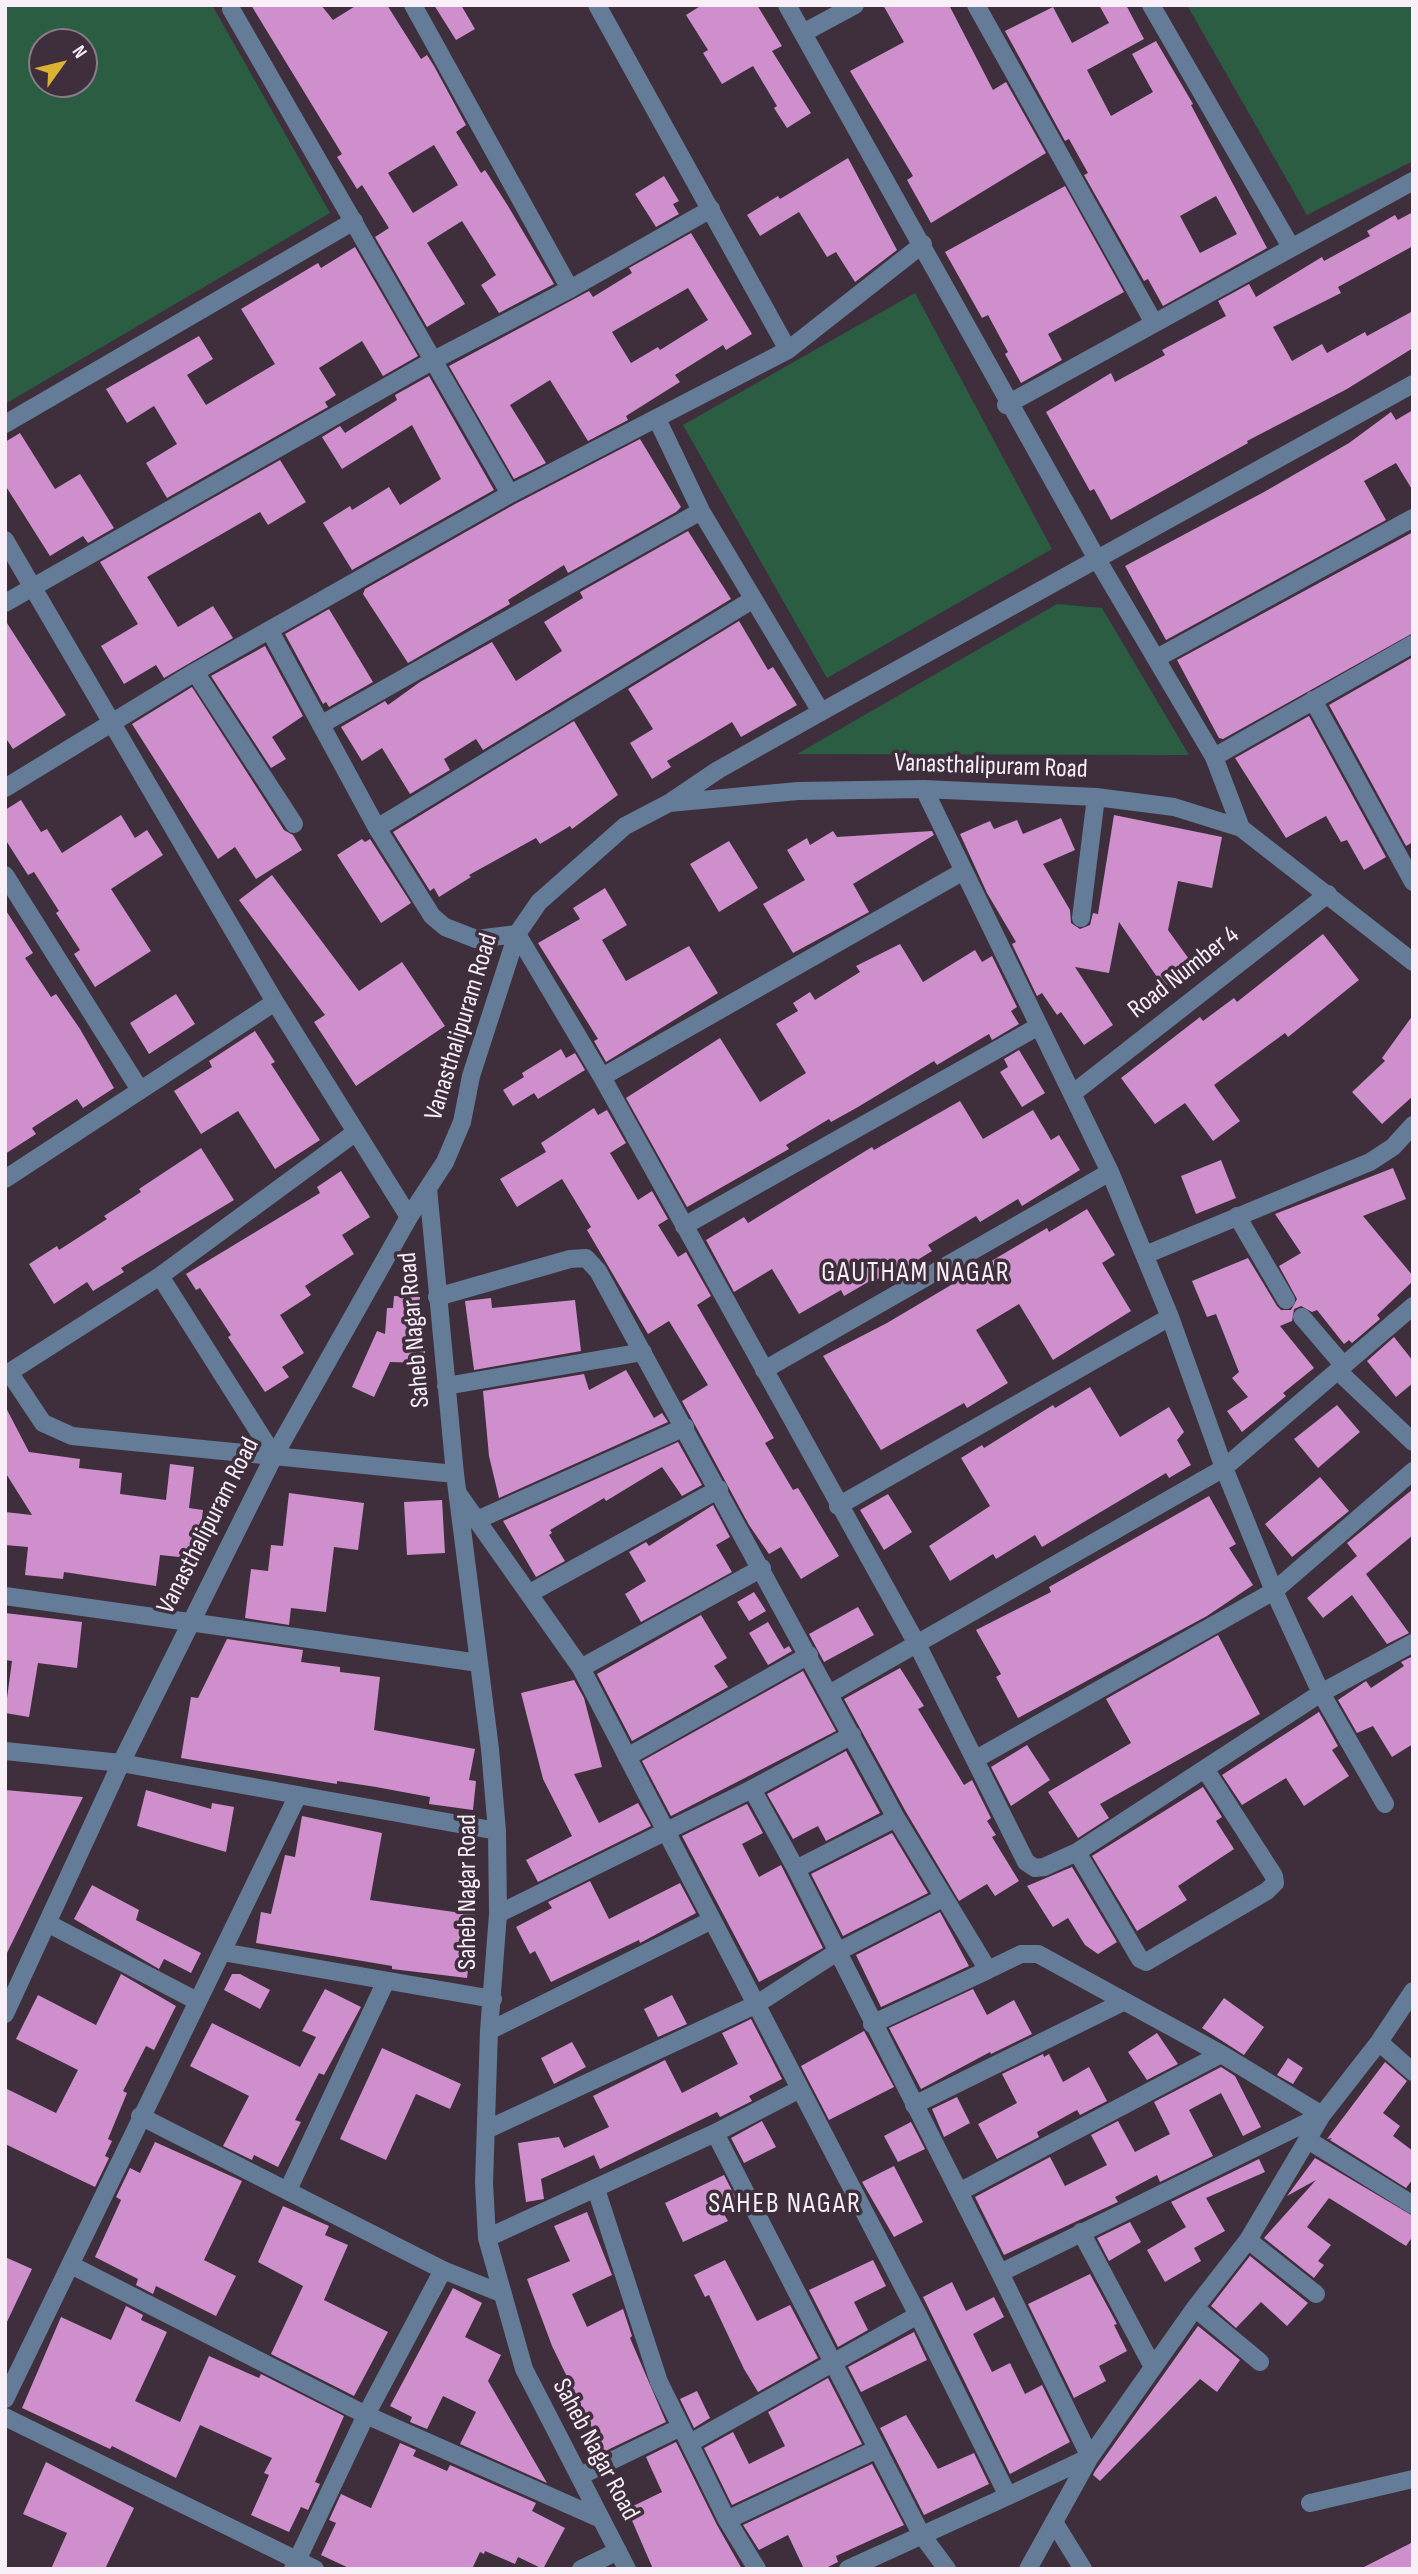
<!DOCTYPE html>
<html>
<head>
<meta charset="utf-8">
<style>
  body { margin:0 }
  #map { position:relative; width:1418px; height:2574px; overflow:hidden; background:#3f2f3d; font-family:"Sofia Sans Condensed",sans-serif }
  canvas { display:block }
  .frame { position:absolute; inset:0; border:7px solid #f9eff8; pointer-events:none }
  .north { position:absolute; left:28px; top:28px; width:70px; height:70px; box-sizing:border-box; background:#3f2f3d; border:2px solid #897c88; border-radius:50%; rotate:56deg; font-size:19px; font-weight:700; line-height:28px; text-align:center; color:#f9eff8 }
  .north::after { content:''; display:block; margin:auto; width:24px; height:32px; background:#dcb233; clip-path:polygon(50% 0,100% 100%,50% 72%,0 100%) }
</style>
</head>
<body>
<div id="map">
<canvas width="1418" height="2574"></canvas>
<div class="frame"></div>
<div class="north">N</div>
</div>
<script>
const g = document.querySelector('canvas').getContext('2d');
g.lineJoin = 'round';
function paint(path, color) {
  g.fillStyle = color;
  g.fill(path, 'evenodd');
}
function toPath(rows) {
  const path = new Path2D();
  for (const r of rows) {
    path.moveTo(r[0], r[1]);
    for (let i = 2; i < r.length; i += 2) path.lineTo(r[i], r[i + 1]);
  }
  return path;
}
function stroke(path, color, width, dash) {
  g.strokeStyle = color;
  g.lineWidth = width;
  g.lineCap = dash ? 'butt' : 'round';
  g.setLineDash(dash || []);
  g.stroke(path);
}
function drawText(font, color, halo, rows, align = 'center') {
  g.font = font + ' "Sofia Sans Condensed",sans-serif';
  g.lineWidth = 7;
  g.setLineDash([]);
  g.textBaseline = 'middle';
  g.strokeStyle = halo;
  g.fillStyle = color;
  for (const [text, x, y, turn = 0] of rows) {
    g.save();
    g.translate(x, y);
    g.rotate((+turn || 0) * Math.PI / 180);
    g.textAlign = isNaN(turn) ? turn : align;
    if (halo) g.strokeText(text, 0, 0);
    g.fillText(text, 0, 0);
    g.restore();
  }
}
const green = toPath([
  [5,5,212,5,330,213,5,404],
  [42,42,84,42,84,84,42,84],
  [1187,5,1413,5,1413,161,1307,215],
  [915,293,1052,549,827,678,683,425],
  [1057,604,1102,608,1189,755,797,754]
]);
const building = toPath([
  [251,5,321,5,333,20,357,5,387,5,421,59,427,55,434,66,466,125,456,132,481,173,485,170,508,206,554,284,499,313,481,285,496,275,462,221,427,243,465,304,427,327,375,237,389,228,362,185,357,189,337,157,342,154],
  [434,145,458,185,413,213,388,173],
  [434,5,461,5,475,29,456,40],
  [702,5,757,5,782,46,772,51,811,113,787,128,774,108,777,106,753,66,722,84,703,53,708,50,686,15],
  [883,5,949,5,993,90,1006,82,1046,153,931,223,907,180,913,176,850,71,904,42],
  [1099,5,1126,5,1144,39,1087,70,1111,116,1153,92,1132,54,1156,41,1193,104,1191,105,1267,248,1163,306,1148,279,1144,281,1084,175,1088,173,1069,139,1065,141,1005,31,1053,7,1072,43,1109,23],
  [1216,196,1237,234,1200,253,1180,216],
  [848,158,897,250,855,282,836,252,827,257,799,212,760,236,747,215,778,196,780,199],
  [664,176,679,201,673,204,679,214,656,227,635,194],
  [1065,186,1124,292,1048,334,1062,360,1021,383,1005,354,1008,352,988,315,982,318,945,252],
  [1413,212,1413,246,1338,287,1341,293,1273,327,1292,361,1322,344,1327,353,1365,332,1367,336,1413,311,1413,348,1347,389,1247,441,1248,443,1111,520,1094,489,1090,491,1046,412,1111,373,1115,382,1165,355,1162,350,1226,316,1218,301,1249,284,1256,297,1322,257,1324,261,1370,236,1367,231,1395,215,1398,220],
  [691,233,752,334,726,350,723,345,675,375,680,382,626,416,628,420,588,441,550,380,510,405,546,463,514,479,449,366,589,291,593,297,632,273,629,268],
  [688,288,708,320,660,350,658,347,631,363,612,332],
  [355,247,418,356,383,376,362,341,319,368,336,395,325,402,328,407,167,498,146,463,177,444,154,406,127,423,106,389,199,336,213,359,187,375,206,405,275,364,241,309,318,263,321,268],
  [429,376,494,490,352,570,323,523,350,506,352,510,389,487,400,505,441,479,412,425,342,469,322,437,340,426,345,433,397,400,395,395],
  [1413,410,1413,491,1396,463,1364,481,1386,520,1166,640,1125,566,1264,492,1349,443,1391,412,1396,420],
  [20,433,55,489,80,474,114,528,88,543,83,536,50,556,5,485,5,442],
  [640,439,681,507,676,512,568,573,564,565,508,600,510,604,408,663,363,594,365,589,515,504],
  [280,460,306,502,268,525,260,512,147,577,178,627,213,606,233,638,164,678,156,665,124,684,101,646,138,624,100,562],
  [688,531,731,599,483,750,476,739,444,759,450,770,410,794,382,748,362,761,341,727,385,701,388,705,420,682,492,642,516,681,562,651,544,622,583,598,580,592],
  [1413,532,1413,633,1223,739,1219,738,1177,660],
  [329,609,373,682,329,707,326,702,323,704,285,634],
  [5,620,66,715,13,749,5,737],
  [739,621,768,670,773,667,797,705,741,737,732,722,667,761,671,767,652,779,630,743,653,729,628,689],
  [265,646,303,716,272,737,286,759,271,768,211,676],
  [1413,657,1413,842,1406,846,1329,705],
  [192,687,284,830,293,835,302,850,256,879,235,847,218,859,132,724],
  [1309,716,1386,857,1364,870,1347,840,1341,842,1326,816,1286,838,1235,758],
  [574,721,618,795,572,829,570,826,540,844,536,838,469,875,471,877,439,897,434,888,430,891,393,832],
  [21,800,41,832,47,829,62,853,121,815,135,838,147,830,163,855,111,889,151,951,95,987,74,954,80,950,56,913,59,911,34,872,28,875,5,839,5,810],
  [1114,815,1222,837,1212,888,1178,881,1168,930,1194,966,1164,987,1119,922,1109,973,1075,967,1113,1025,1084,1045,1061,1012,1057,1015,1042,993,1037,996,1012,944,1016,942,987,893,960,834,990,821,994,829,1017,820,1023,834,1061,818,1075,850,1043,864,1070,910,1071,923,1080,929,1090,925,1093,913,1098,914],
  [833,831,837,837,932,831,934,835,853,884,869,912,793,953,763,904,805,880,787,850,807,838,810,845],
  [362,839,365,842,370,839,411,903,381,923,337,855],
  [729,841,758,888,719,912,690,864],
  [272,875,359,991,402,962,445,1026,356,1086,314,1022,325,1015,239,900],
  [605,888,627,925,602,940,626,981,689,946,718,993,606,1062,594,1041,598,1039,538,943,580,919,573,908],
  [5,909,33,953,25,958,51,997,56,994,80,1029,114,1088,83,1108,77,1099,32,1128,36,1134,5,1154],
  [1323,934,1359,980,1288,1037,1285,1033,1214,1085,1240,1121,1213,1141,1185,1103,1155,1124,1121,1078,1200,1017,1203,1021,1234,998,1237,1002],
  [900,944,923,982,975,950,982,962,992,956,1017,1007,1011,1011,1019,1024,992,1040,989,1034,937,1065,934,1061,858,1107,831,1122,829,1119,786,1145,789,1149,687,1207,626,1098,720,1038,760,1102,806,1073,776,1024,798,1011,793,1003,810,992,815,1000,860,972,856,966],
  [176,994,195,1024,149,1054,130,1023],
  [1413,1015,1413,1096,1382,1124,1352,1092,1385,1061,1382,1058],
  [255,1031,275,1062,271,1064,320,1140,275,1169,238,1111,201,1134,174,1091,212,1067,209,1061],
  [561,1049,566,1058,575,1053,585,1070,538,1099,534,1093,513,1106,503,1090,524,1077,522,1073],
  [1019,1050,1045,1093,1022,1107,1000,1072,1008,1067,1004,1059],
  [960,1101,983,1139,1033,1110,1051,1140,1059,1135,1080,1170,1022,1206,1018,1199,980,1222,976,1216,928,1245,932,1251,893,1275,891,1271,871,1283,870,1281,844,1296,841,1290,799,1314,772,1269,734,1292,706,1240,744,1217,748,1223,872,1147,874,1150],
  [594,1108,598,1115,607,1110,626,1143,610,1153,638,1200,652,1191,668,1219,658,1225,678,1257,686,1252,711,1296,697,1305,774,1438,765,1443,793,1490,798,1488,839,1556,801,1579,781,1547,769,1554,749,1525,682,1401,708,1385,669,1321,648,1334,587,1230,591,1227,562,1179,517,1207,500,1179,546,1152,541,1143],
  [201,1148,234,1200,121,1268,124,1272,93,1291,87,1282,54,1304,29,1264,57,1246,59,1250,107,1219,104,1216,141,1192,139,1189],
  [1221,1160,1236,1198,1196,1214,1181,1176],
  [1393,1168,1406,1199,1363,1216,1413,1276,1413,1281,1377,1315,1380,1319,1352,1343,1349,1340,1344,1344,1317,1310,1312,1312,1301,1306,1294,1309,1292,1321,1280,1326,1314,1368,1283,1393,1286,1396,1242,1432,1227,1411,1248,1397,1232,1378,1239,1372,1216,1314,1207,1317,1192,1281,1248,1258,1277,1306,1281,1310,1291,1310,1297,1299,1279,1266,1301,1253,1275,1214],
  [341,1171,370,1217,342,1235,354,1254,305,1286,311,1295,280,1315,304,1353,282,1367,289,1377,265,1392,228,1337,231,1335,200,1288,196,1290,186,1274,320,1193,317,1187],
  [1087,1209,1115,1255,1102,1263,1131,1311,1053,1360,1019,1304,976,1330,1008,1383,967,1408,964,1403,881,1450,823,1356,887,1323,1047,1228,1049,1232],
  [394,1296,420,1297,417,1333,425,1333,425,1363,390,1362,374,1397,352,1387,377,1331,385,1334,387,1308,393,1308],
  [491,1298,492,1308,575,1300,581,1351,474,1370,465,1301],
  [1394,1337,1413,1361,1413,1383,1396,1397,1367,1361],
  [626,1370,654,1418,662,1413,668,1422,499,1498,489,1456,483,1391,584,1374,589,1390],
  [1090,1387,1120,1437,1169,1407,1184,1432,1177,1440,1191,1465,1169,1478,1166,1473,1042,1547,1035,1535,996,1559,993,1554,950,1581,929,1546,990,1506,961,1458,982,1445,984,1448,1053,1405,1055,1408],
  [1337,1405,1360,1432,1318,1468,1294,1439],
  [5,1406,29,1452,80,1459,79,1468,122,1473,120,1494,166,1500,170,1464,194,1467,189,1508,203,1510,200,1533,193,1532,189,1558,160,1555,156,1586,64,1572,63,1579,25,1575,28,1547,5,1545,5,1512,32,1515,5,1472],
  [678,1442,702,1485,682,1496,662,1467,606,1501,604,1498,550,1530,552,1533,549,1535,565,1561,536,1577,503,1521],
  [1320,1477,1349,1511,1292,1557,1265,1524],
  [1413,1489,1413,1535,1366,1574,1409,1633,1387,1644,1352,1595,1323,1618,1307,1598,1357,1556,1347,1543],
  [289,1493,364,1503,358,1550,334,1547,326,1612,291,1608,289,1625,245,1618,251,1569,268,1571,271,1545,283,1546],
  [888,1494,912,1532,884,1550,860,1510],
  [1209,1496,1236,1544,1229,1548,1253,1585,1207,1616,1018,1718,996,1677,1001,1674,976,1630,1051,1592,1049,1587],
  [442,1500,445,1553,407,1555,404,1502],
  [713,1505,730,1537,716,1545,732,1572,641,1622,625,1594,646,1581,629,1552,646,1542,649,1546],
  [754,1592,766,1611,749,1621,737,1602],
  [858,1607,874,1635,824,1662,809,1634],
  [5,1613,82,1622,77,1668,38,1663,29,1717,5,1713,12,1661,5,1660],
  [701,1615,727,1658,714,1666,728,1687,632,1741,597,1674],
  [768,1622,784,1649,789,1646,792,1651,768,1665,749,1633],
  [1218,1635,1260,1714,1100,1804,1109,1818,1078,1838,1048,1792,1131,1743,1106,1699],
  [227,1639,303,1650,301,1662,340,1667,340,1672,380,1677,374,1730,475,1749,469,1780,476,1781,473,1810,429,1804,430,1797,376,1787,337,1781,337,1784,181,1758,191,1697,198,1698],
  [1413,1656,1413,1744,1392,1757,1373,1726,1357,1733,1338,1700,1366,1681,1371,1688,1404,1666,1401,1662],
  [900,1668,924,1706,918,1709,964,1785,972,1780,991,1818,987,1821,996,1835,992,1837,1019,1881,995,1896,987,1884,959,1901,906,1812,844,1699],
  [803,1671,836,1731,671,1816,642,1761],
  [574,1680,584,1698,602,1767,574,1774,599,1823,638,1803,651,1826,538,1882,526,1860,572,1836,543,1779,521,1693],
  [1319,1712,1338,1746,1332,1750,1349,1776,1304,1806,1286,1778,1242,1805,1222,1775],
  [1027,1745,1050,1780,1011,1806,991,1767],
  [846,1751,880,1813,826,1841,818,1826,793,1839,767,1794],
  [1203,1787,1222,1817,1216,1821,1234,1849,1178,1886,1187,1900,1137,1931,1092,1856],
  [5,1790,83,1797,5,1957],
  [146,1790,211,1809,212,1803,234,1807,226,1852,137,1826],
  [747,1804,763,1833,742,1844,759,1877,781,1865,823,1948,759,1982,682,1836],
  [302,1816,382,1833,370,1900,475,1915,467,1978,392,1969,392,1966,256,1943,261,1912,271,1914,285,1855,295,1857],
  [892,1833,928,1893,843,1936,811,1874],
  [1072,1867,1117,1942,1098,1954,1085,1945,1068,1918,1053,1927,1027,1886],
  [590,1881,609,1919,680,1883,696,1913,640,1943,639,1940,551,1982,535,1951,530,1954,516,1927,552,1908,548,1902],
  [92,1885,139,1910,136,1920,201,1953,191,1973,164,1959,159,1969,74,1919],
  [940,1912,969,1966,881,2007,856,1955],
  [121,1974,176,2006,154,2050,146,2046,123,2091,127,2093,108,2139,112,2141,105,2156,109,2158,95,2187,5,2144,5,2088,56,2113,78,2070,16,2039,38,1995,96,2025],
  [232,1974,240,1974,270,1990,260,2009,224,1990],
  [325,1989,361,2007,324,2075,319,2073,295,2120,301,2122,278,2167,254,2155,252,2160,223,2146,249,2096,190,2066,212,2023,300,2067,316,2037,302,2031],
  [973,1989,987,2015,1014,2000,1032,2034,991,2054,990,2052,921,2089,889,2028],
  [672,1995,687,2024,658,2037,644,2009],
  [1224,1998,1264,2027,1244,2055,1202,2028],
  [751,2019,782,2079,749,2096,752,2101,720,2117,717,2112,600,2169,594,2155,541,2179,544,2199,526,2202,518,2143,559,2137,564,2148,609,2127,593,2096,665,2060,682,2093,738,2064,722,2033],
  [864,2031,894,2087,829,2120,801,2066],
  [1157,2033,1178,2064,1147,2080,1128,2052],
  [572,2042,586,2067,554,2084,541,2058],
  [382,2048,461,2084,450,2109,416,2094,386,2160,340,2139],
  [1043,2054,1044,2057,1049,2054,1063,2082,1089,2067,1107,2101,1080,2115,1077,2110,1037,2132,1039,2137,997,2159,978,2124,1017,2103,1002,2074],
  [1288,2058,1303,2068,1293,2084,1277,2075],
  [1385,2062,1407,2081,1383,2113,1400,2126,1393,2136,1413,2151,1413,2179,1406,2188,1330,2140,1332,2138,1327,2139],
  [1221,2067,1235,2076,1261,2127,1243,2136,1221,2093,1189,2110,1213,2156,1160,2182,1157,2175,1115,2197,1118,2202,1004,2255,975,2197,1050,2157,1065,2186,1107,2165,1091,2135,1118,2121,1135,2152,1170,2134,1154,2102],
  [957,2097,970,2123,944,2137,932,2109],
  [762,2121,776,2147,744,2163,731,2138],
  [911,2122,925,2149,898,2162,884,2136],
  [155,2142,242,2181,204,2260,236,2276,216,2316,156,2286,153,2294,136,2285,138,2279,95,2257,121,2200,116,2197,130,2168,140,2173],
  [1315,2158,1413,2216,1413,2236,1406,2246,1329,2198,1307,2227,1331,2245,1318,2261,1324,2265,1314,2278,1264,2238,1316,2180,1287,2196],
  [1259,2159,1265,2172,1206,2198,1225,2231,1194,2248,1201,2261,1165,2282,1147,2250,1186,2227,1171,2202],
  [894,2166,923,2222,894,2237,862,2182],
  [724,2175,740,2206,724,2214,728,2221,683,2242,665,2203],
  [283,2206,329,2226,325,2235,348,2245,324,2300,388,2332,354,2396,271,2354,303,2286,258,2262],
  [587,2212,612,2275,572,2294,587,2327,623,2309,632,2336,630,2338,666,2422,597,2455,585,2431,592,2428,552,2346,527,2279,570,2261,554,2226],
  [1130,2222,1141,2242,1109,2261,1097,2238],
  [1250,2256,1308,2303,1287,2326,1261,2302,1236,2328,1211,2306],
  [5,2257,32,2269,5,2326],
  [725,2260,757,2321,790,2305,818,2358,758,2392,744,2369,709,2295,705,2297,694,2275],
  [873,2260,886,2286,854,2302,868,2330,838,2347,809,2290],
  [1090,2274,1117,2324,1114,2325,1127,2351,1099,2366,1106,2381,1074,2398,1028,2304],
  [952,2282,966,2311,994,2297,1004,2317,973,2334,992,2372,1010,2363,1025,2394,1042,2385,1070,2442,1010,2474,923,2297],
  [453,2288,482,2303,465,2337,501,2355,488,2381,547,2483,460,2444,476,2412,443,2396,427,2429,410,2422,412,2417,390,2406],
  [126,2306,143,2315,141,2320,167,2332,135,2401,180,2422,209,2356,259,2378,261,2374,344,2416,315,2482,320,2484,308,2510,301,2507,289,2532,251,2515,269,2475,264,2473,272,2458,200,2425,176,2478,112,2446,110,2449,22,2408,61,2317,111,2340],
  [1198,2326,1240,2360,1217,2392,1200,2379,1100,2481,1093,2475,1095,2471],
  [914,2332,927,2360,861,2392,848,2367],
  [828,2378,862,2444,732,2505,704,2448,733,2432,749,2464,785,2446,768,2412],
  [697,2391,710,2418,694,2428,680,2399],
  [906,2415,938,2469,974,2453,989,2484,924,2515,880,2428],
  [676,2442,717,2525,742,2569,653,2569,627,2509,662,2492,646,2457],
  [400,2443,416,2450,413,2456,447,2471,450,2465,536,2503,532,2511,565,2528,543,2569,518,2557,515,2564,485,2551,484,2554,480,2552,472,2569,351,2569,321,2555,336,2523,329,2520,341,2494,371,2508],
  [46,2462,134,2508,105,2569,51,2569,67,2533,23,2514],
  [872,2464,904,2525,836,2556,838,2562,824,2569,804,2569,788,2535,759,2550,743,2525],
  [1413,2542,1413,2569,1360,2569]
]);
const minor = toPath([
  [413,5,570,289],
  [597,5,788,350,923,244],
  [787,5,1097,559,1214,757,1241,828],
  [976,5,1154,323],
  [1151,5,1291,247],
  [231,9,510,494],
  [803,33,855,5],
  [1006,405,1413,181],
  [657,419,701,511,821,712],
  [5,424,354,221],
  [5,540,275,1002,409,1217],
  [5,603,432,361,570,289,711,209],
  [270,631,377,828,432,916,445,927,476,939,517,934,602,1077,917,1644,1026,1862,1035,1868,1044,1867,1077,1852,1321,1693,1413,1643],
  [1157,658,1413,518],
  [195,672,294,824],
  [1313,700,1413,882],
  [322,724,701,511],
  [1214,757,1413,644],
  [5,788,195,672,510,494,788,350],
  [924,789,1110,1172,1170,1317,1224,1468,1274,1591,1321,1693,1385,1804],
  [672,801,718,770,821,712,1413,384],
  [377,828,752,600],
  [5,875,140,1090],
  [1081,918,1096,797],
  [602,1077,962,872],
  [1072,1094,1328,894],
  [5,1179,275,1002],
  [428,1188,455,1474,490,1749,497,1831,498,1914,489,2031,484,2183,487,2238,524,2369,627,2569],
  [1237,1216,1286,1300],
  [684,1226,1039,1026],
  [1145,1255,1370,1162,1393,1147,1413,1125],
  [160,1276,274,1456],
  [437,1297,570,1259,586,1258,598,1271,896,1818,988,1970,1021,1954,1038,1954,1221,2054,1322,2115,1000,2273],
  [1302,1317,1344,1366],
  [764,1370,1110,1172],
  [9,1372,43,1423,72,1436,455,1474],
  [1339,1372,1413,1442],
  [5,1375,160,1276,356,1132],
  [446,1386,643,1352],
  [459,1495,581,1668,918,2315,1008,2496,848,2569],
  [838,1506,1170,1317],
  [477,1520,685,1427],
  [530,1593,719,1489],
  [5,1596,479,1663],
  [581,1668,762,1568],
  [829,1694,1224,1468,1413,1306],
  [5,1751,121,1763,497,1831],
  [627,1757,809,1655],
  [976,1759,1274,1591,1413,1471],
  [752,1789,796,1869,1000,2273,1090,2457,1028,2569],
  [1077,1852,1140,1959,1146,1962,1267,1891,1275,1883,1274,1876,1205,1769],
  [796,1869,896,1818],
  [498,1914,752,1789,852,1735],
  [49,1924,197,2001],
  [222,1952,493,1999],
  [5,2014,121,1763,274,1456,409,1217,445,1162,462,1122,471,1076,517,934,539,902,625,826,669,803,798,791,924,789,1096,797,1174,807,1241,828,1413,962],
  [872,2024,988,1970],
  [489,2031,712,1920],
  [1379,2042,1413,2072],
  [914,2105,1123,2002],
  [140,2116,443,2270],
  [486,2130,757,2004,837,1952,943,1898],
  [715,2133,921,2534,947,2569],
  [1308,2140,1413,2205],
  [596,2189,659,2382,727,2520,757,2569],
  [288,2190,385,1983],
  [959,2192,1221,2054],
  [1081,2232,1153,2367],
  [487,2238,715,2133,800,2089],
  [1248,2240,1316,2294],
  [71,2265,366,2415,601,2519],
  [1195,2308,1260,2362],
  [5,2399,298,1795],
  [5,2417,315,2569],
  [690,2443,918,2315],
  [580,2476,681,2427],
  [1008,2496,1090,2457,1195,2308,1248,2240,1322,2115,1379,2042,1413,1991],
  [1310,2503,1413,2479],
  [727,2520,877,2449],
  [1054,2522,1083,2569],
  [293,2569,366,2415,443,2270,503,2294],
  [581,2569,618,2551]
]);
const streetNames = [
  ["Vanasthalipuram Road",991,767,2],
  ["Road Number 4",1184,973,-38],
  ["Vanasthalipuram Road",462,1027,-73],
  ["Saheb Nagar Road",415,1330,-95],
  ["Vanasthalipuram Road",209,1526,-63],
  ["Saheb Nagar Road",468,1892,-90],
  ["Saheb Nagar Road",595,2450,62]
];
const neighbourhoodNames = [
  ["GAUTHAM NAGAR",916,1274],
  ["SAHEB NAGAR",785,2205]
];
paint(green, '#2a5d42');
paint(building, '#cf8ecc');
stroke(minor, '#647c97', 18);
drawText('26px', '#f9eff8', '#3f2f3d', streetNames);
g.letterSpacing = '2px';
drawText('28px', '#f9eff8', '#3f2f3d', neighbourhoodNames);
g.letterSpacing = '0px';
</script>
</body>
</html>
